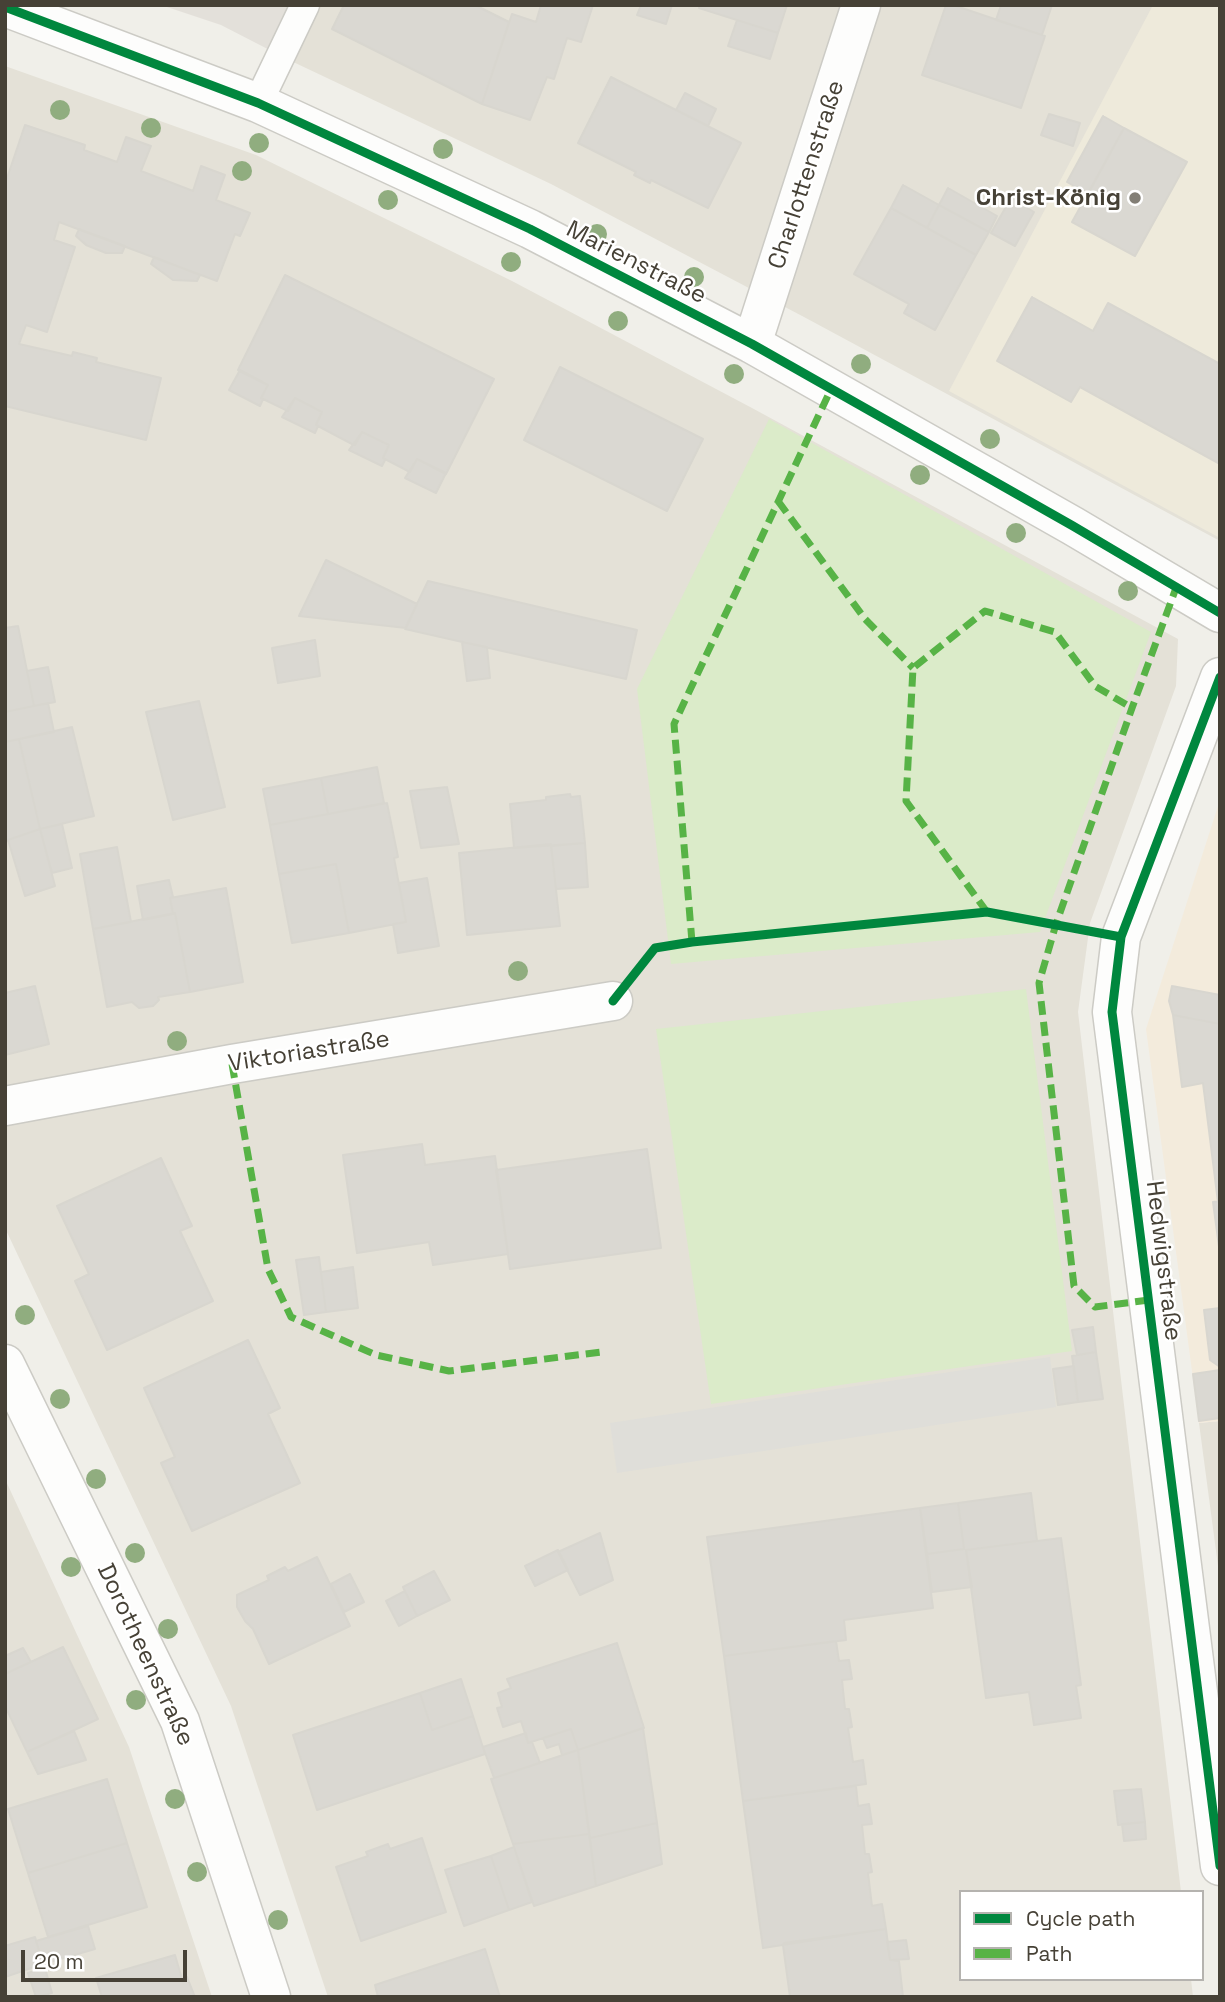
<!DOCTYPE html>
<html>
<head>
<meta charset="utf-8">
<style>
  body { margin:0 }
  #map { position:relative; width:1225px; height:2002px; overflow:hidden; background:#f0efe9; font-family:"Space Grotesk",sans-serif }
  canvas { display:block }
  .frame { position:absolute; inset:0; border:7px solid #464136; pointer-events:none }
  .legend { position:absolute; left:959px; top:1890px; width:245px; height:91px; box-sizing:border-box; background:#fff; border:2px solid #b5b3af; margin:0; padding:9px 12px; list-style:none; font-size:21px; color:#464136 }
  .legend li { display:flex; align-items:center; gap:14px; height:35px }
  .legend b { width:35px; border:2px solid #b5b3af }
  .scale { position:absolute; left:21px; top:1950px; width:166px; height:32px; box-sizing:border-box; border:4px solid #464136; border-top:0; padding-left:9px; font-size:21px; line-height:24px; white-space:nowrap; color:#464136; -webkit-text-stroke:5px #fff; paint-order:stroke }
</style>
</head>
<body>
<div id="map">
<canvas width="1225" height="2002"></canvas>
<div class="frame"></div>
<ul class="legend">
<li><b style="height:9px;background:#00873e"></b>Cycle path</li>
<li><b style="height:9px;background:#57b346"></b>Path</li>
</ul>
<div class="scale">20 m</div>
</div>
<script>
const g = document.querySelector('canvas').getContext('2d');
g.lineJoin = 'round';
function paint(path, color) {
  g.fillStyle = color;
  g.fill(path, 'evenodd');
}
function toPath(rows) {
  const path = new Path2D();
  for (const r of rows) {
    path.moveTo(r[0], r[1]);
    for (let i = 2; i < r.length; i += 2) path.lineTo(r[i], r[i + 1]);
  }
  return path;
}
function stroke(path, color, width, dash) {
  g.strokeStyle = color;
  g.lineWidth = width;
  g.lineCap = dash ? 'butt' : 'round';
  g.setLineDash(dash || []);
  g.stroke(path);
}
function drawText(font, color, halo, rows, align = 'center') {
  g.font = font + ' "Space Grotesk",sans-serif';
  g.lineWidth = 5;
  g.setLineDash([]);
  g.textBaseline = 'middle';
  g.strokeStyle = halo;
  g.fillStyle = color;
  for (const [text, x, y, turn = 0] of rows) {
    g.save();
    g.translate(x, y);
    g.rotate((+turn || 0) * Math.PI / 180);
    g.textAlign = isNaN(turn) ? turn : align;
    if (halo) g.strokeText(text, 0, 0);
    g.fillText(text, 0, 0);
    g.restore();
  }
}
const residential = toPath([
  [316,5,1220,5,1220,541,804,317,551,184,289,60],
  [5,66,256,155,512,281,752,408,1178,639,1176,686,1090,923,1078,1012,1181,1892,961,1892,961,1979,1191,1979,1193,1997,328,1997,231,1706,5,1228],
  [1220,1421,1220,1581,1199,1423],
  [5,1479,129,1747,212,1997,5,1997]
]);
const commercial = toPath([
  [1220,800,1220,1421,1199,1423,1146,1029]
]);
const industrial = toPath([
  [161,5,316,5,289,60,221,25]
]);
const education = toPath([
  [1153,5,1220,5,1220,538,949,391]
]);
const green = toPath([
  [769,419,1151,632,1040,932,671,964,637,689],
  [1026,989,1072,1351,711,1404,656,1029]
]);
const parking = toPath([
  [1050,1357,1056,1407,617,1473,610,1423]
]);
const building = toPath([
  [344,5,475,5,509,22,482,104,332,29,344,5],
  [541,5,593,5,581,42,567,38,554,79,547,77,530,120,482,104,512,14,536,22,541,5],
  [641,5,672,5,666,24,637,15,641,5],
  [700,5,787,5,778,33,699,8,700,5],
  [946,5,953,5,1045,36,1021,108,922,75,946,5],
  [1001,5,1052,5,1042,35,996,20,1001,5],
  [737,20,778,33,770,59,728,46,737,20],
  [611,77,741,143,708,208,651,180,650,183,634,175,636,172,578,143,611,77],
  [685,93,716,109,708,126,676,110,685,93],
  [1049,114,1080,123,1073,146,1041,135,1049,114],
  [1103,116,1124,128,1088,194,1067,182,1103,116],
  [25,125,85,145,84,150,117,162,126,137,151,146,141,171,193,191,201,166,225,175,216,200,250,213,240,236,235,234,217,281,59,222,54,240,75,247,47,332,26,325,19,344,72,356,73,352,97,358,96,362,161,378,146,440,5,406,5,184,25,125],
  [1124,128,1187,162,1135,256,1072,222,1124,128],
  [903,185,939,205,927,228,891,208,903,185],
  [948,188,997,216,989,232,939,205,948,188],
  [1011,198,1034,212,1015,246,991,233,1011,198],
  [939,205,989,232,976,255,927,228,939,205],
  [891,208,976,255,935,330,904,313,909,304,854,274,891,208],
  [79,229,125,246,122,253,106,253,86,245,76,236,79,229],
  [154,257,200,275,197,281,173,280,151,264,154,257],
  [285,275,494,379,446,474,417,459,410,472,408,471,383,458,389,445,362,432,355,445,352,444,316,425,322,412,295,398,288,411,261,398,268,385,238,370,285,275],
  [1032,297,1093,331,1108,303,1220,364,1220,464,1080,387,1071,402,997,361,1032,297],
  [560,367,703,439,667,511,524,440,560,367],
  [240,370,268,385,261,398,263,399,260,406,229,390,240,370],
  [295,398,322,412,316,425,318,426,315,433,282,417,295,398],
  [362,432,389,445,383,458,385,460,382,466,349,450,362,432],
  [417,459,446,473,436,493,405,478,417,459],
  [326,560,417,604,406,628,299,616,326,560],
  [428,581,637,630,626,679,405,629,428,581],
  [18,626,34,706,5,712,5,628,18,626],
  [315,640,320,676,278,683,272,648,315,640],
  [462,642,487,647,490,678,467,681,462,642],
  [48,667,55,702,34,706,27,671,48,667],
  [199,701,225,807,173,820,146,712,199,701],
  [48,703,54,732,5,742,5,712,48,703],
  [72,727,94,816,40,829,19,739,72,727],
  [19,739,40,829,5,841,5,742,19,739],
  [377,767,384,803,328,814,321,778,377,767],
  [321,778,328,814,270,825,263,789,321,778],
  [447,787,459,844,421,848,410,791,447,787],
  [570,794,571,797,580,796,585,843,514,848,510,804,546,800,546,797,570,794],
  [387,803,398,857,394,858,406,922,349,933,336,864,279,874,270,825,387,803],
  [62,824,72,868,52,873,40,829,62,824],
  [40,829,55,886,25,896,8,840,40,829],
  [585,843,588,887,556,889,551,846,585,843],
  [551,844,560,926,467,935,459,853,551,844],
  [117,847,131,922,93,929,80,854,117,847],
  [336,864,349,933,292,943,279,874,336,864],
  [427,878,439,946,398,953,393,924,406,922,399,883,427,878],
  [169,880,173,897,170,898,173,914,143,920,137,886,169,880],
  [226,888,243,982,190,992,175,913,173,914,170,898,226,888],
  [175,913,190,992,158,997,159,1000,153,1006,139,1008,132,1002,107,1007,93,929,175,913],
  [35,986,49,1044,5,1055,5,993,35,986],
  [1172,986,1220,995,1220,1024,1173,1015,1169,1001,1172,986],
  [1173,1015,1220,1024,1220,1201,1218,1202,1203,1083,1182,1087,1173,1015],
  [422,1144,425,1165,495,1156,508,1254,433,1265,429,1242,357,1253,343,1155,422,1144],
  [647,1149,661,1248,510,1269,496,1170,647,1149],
  [161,1158,192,1226,180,1231,213,1301,107,1350,75,1281,89,1274,57,1206,161,1158],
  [1220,1201,1220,1254,1213,1202,1220,1201],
  [319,1257,326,1312,304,1315,296,1260,319,1257],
  [353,1267,358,1308,326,1312,321,1272,353,1267],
  [1220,1308,1220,1367,1210,1360,1204,1310,1220,1308],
  [1093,1327,1096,1352,1077,1355,1072,1330,1093,1327],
  [248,1340,280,1408,268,1414,300,1483,192,1531,161,1463,175,1457,144,1388,248,1340],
  [1096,1352,1103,1399,1078,1402,1072,1356,1096,1352],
  [1074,1366,1078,1402,1058,1405,1053,1369,1074,1366],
  [1220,1370,1220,1418,1199,1421,1193,1374,1220,1370],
  [1031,1493,1037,1541,966,1550,972,1587,932,1592,927,1554,964,1549,958,1503,1031,1493],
  [958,1503,964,1549,927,1554,920,1508,958,1503],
  [920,1508,933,1608,844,1620,846,1640,724,1656,707,1537,920,1508],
  [600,1533,613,1580,580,1595,558,1552,600,1533],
  [1061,1538,1081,1685,1076,1686,1081,1718,1034,1725,1029,1692,986,1698,966,1550,1061,1538],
  [558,1550,568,1570,535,1586,525,1566,558,1550],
  [317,1557,350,1626,269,1664,253,1629,245,1621,237,1607,237,1595,269,1580,267,1576,285,1567,288,1571,317,1557],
  [434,1571,450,1600,417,1616,403,1587,434,1571],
  [350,1574,364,1602,344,1612,331,1584,350,1574],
  [405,1591,417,1616,399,1626,386,1601,405,1591],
  [836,1641,839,1661,849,1660,852,1679,842,1680,845,1709,849,1709,852,1727,848,1728,853,1762,863,1760,866,1784,743,1801,724,1656,836,1641],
  [617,1643,644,1728,578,1750,571,1729,528,1743,521,1721,503,1727,497,1708,502,1707,498,1693,511,1688,507,1679,617,1643],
  [63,1647,98,1719,27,1752,5,1706,5,1674,63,1647],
  [23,1648,31,1662,5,1674,5,1656,23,1648],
  [461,1679,473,1716,432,1730,420,1693,461,1679],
  [420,1693,432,1730,473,1716,485,1754,317,1810,293,1735,420,1693],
  [643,1728,657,1823,590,1838,578,1750,643,1728],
  [571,1729,578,1750,562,1755,559,1744,547,1748,543,1738,571,1729],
  [74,1731,86,1760,38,1774,27,1752,74,1731],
  [526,1733,528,1743,532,1742,540,1763,494,1778,483,1747,526,1733],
  [578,1750,589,1834,513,1844,491,1779,578,1750],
  [107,1779,127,1843,28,1873,8,1809,107,1779],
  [856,1786,858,1806,869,1804,872,1824,862,1825,865,1854,869,1854,872,1872,868,1873,872,1906,882,1904,886,1929,763,1948,743,1801,856,1786],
  [1141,1789,1145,1822,1118,1825,1114,1791,1141,1789],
  [1145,1822,1146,1839,1124,1841,1122,1824,1145,1822],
  [657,1823,662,1864,596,1886,590,1838,657,1823],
  [589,1834,596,1886,534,1906,513,1844,589,1834],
  [422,1838,446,1912,361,1941,336,1867,368,1856,366,1852,388,1844,390,1849,422,1838],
  [127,1843,147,1907,48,1937,28,1873,127,1843],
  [514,1847,532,1902,509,1910,491,1856,514,1847],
  [491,1856,509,1910,464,1926,445,1870,491,1856],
  [88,1926,95,1949,43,1964,36,1941,88,1926],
  [886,1929,890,1960,899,1961,903,1997,790,1997,783,1945,784,1943,886,1929],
  [35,1937,43,1964,5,1977,5,1946,35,1937],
  [906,1940,909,1959,890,1960,887,1942,906,1940],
  [485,1949,500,1997,378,1997,375,1985,485,1949],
  [175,1955,182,1979,187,1977,195,1997,102,1997,96,1978,175,1955],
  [45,1968,52,1993,36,1997,28,1973,45,1968]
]);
const lane = toPath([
  [258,103,305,5]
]);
const street = toPath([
  [5,7,258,103,530,229,752,344,1073,526,1220,613],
  [752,344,861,5],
  [1220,677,1121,937,1112,1012,1220,1866],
  [5,1106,232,1064,613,1001],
  [5,1364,180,1721,271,1997]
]);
const quiet = toPath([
  [778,501,865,619,913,668],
  [987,912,906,801,913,668,985,611,1055,632,1095,686,1132,708],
  [692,942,674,724,831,389],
  [232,1064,268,1269,291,1317,376,1355,449,1371,601,1352],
  [1149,1300,1095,1307,1074,1286,1039,983,1056,924,1132,708,1176,588]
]);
const cycleway = toPath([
  [5,7,258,103,530,229,752,344,1073,526,1220,613],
  [1220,677,1121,937,1112,1012,1220,1866],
  [613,1001,655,948,692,942,987,912,1121,937]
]);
const trees = [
  [60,110],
  [151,128],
  [259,143],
  [443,149],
  [242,171],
  [388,200],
  [597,234],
  [511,262],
  [694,277],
  [618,321],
  [861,364],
  [734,374],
  [990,439],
  [920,475],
  [1016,533],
  [1128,591],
  [518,971],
  [177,1041],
  [25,1315],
  [60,1399],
  [96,1479],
  [135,1553],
  [71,1567],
  [168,1629],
  [136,1700],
  [175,1799],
  [197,1872],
  [278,1920]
];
const markers = [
  [1135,198,7,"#827e75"]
];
const streetNames = [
  ["Charlottenstraße",807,175,-72],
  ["Marienstraße",636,263,27],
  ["Viktoriastraße",309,1052,-9],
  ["Hedwigstraße",1163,1261,83],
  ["Dorotheenstraße",145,1655,65]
];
const poiNames = [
  ["Christ-König",1121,198]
];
paint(residential, '#e4e1d7');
paint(commercial, '#f3ebdc');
paint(industrial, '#e3e0da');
paint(education, '#eeeadb');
paint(green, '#dbebc9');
paint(parking, '#dfded9');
paint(building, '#dad8d2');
stroke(building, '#d8d6cf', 2);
stroke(lane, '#cccbc5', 31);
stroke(street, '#cccbc5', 41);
stroke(lane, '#fdfdfc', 28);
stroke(street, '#fdfdfc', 38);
stroke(quiet, '#57b346', 7, [14, 7]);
stroke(cycleway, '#00873e', 9);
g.fillStyle = '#90ad7f';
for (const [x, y] of trees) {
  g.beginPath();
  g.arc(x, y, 10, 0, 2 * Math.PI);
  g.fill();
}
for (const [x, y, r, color] of markers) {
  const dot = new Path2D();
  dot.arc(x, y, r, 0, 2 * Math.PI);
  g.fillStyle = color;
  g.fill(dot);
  stroke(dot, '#fff', 2.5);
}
drawText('24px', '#464136', '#fff', streetNames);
drawText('bold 24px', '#464136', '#fff', poiNames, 'right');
</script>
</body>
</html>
